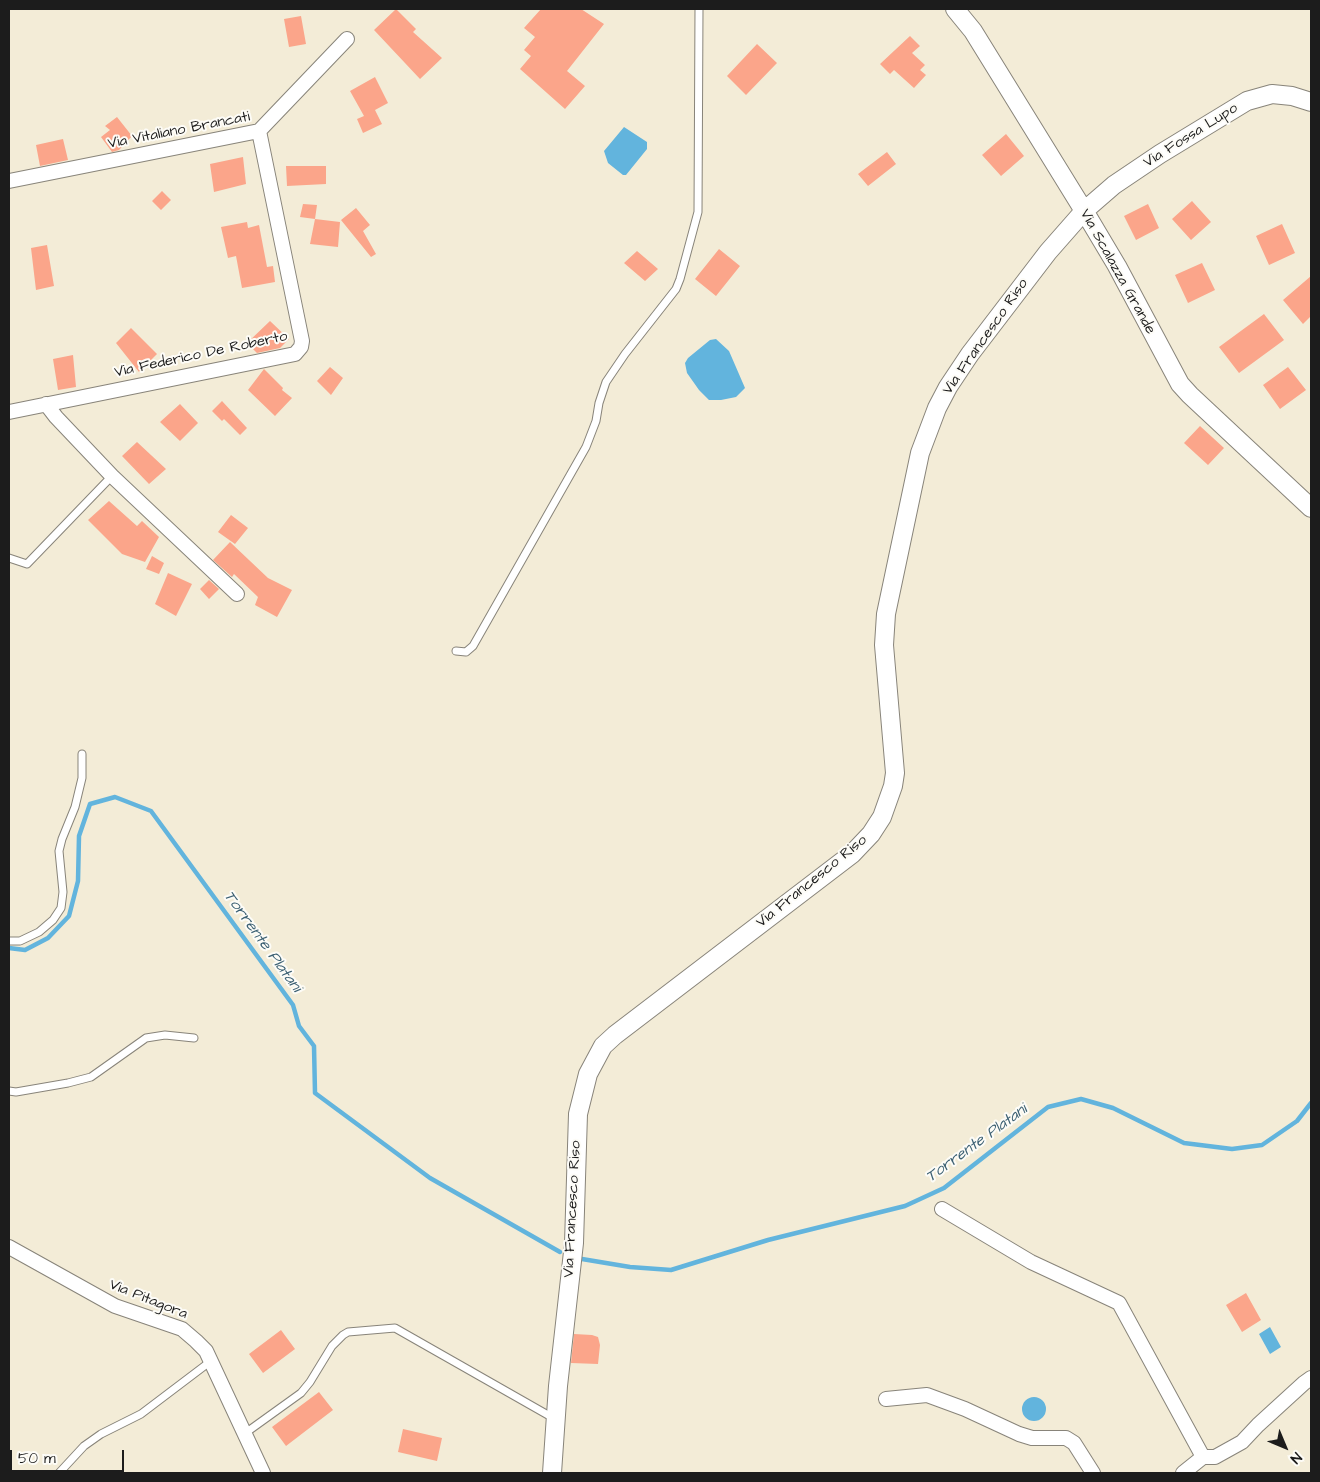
<!DOCTYPE html>
<html>
<head>
<meta charset="utf-8">
<style>
  body { margin:0 }
  #map { position:relative; width:1320px; height:1482px; overflow:hidden; background:#f3ecd7; font-family:"Architects Daughter",sans-serif }
  canvas { display:block }
  .frame { position:absolute; inset:0; border:10px solid #1c1c1c; pointer-events:none }
  .north { position:absolute; left:1260px; top:1422px; width:50px; height:50px; -webkit-text-stroke:4px #fdfcf7; paint-order:stroke; rotate:135deg; font-size:14px; font-weight:700; line-height:20px; text-align:center; color:#1c1c1c }
  .north::after { content:''; display:block; margin:auto; width:18px; height:22px; background:#1c1c1c; clip-path:polygon(50% 0,100% 100%,50% 72%,0 100%) }
  .scale { position:absolute; left:10px; top:1450px; width:114px; height:22px; box-sizing:border-box; border:2px solid #1c1c1c; border-top:0; padding-left:6px; font-size:15px; line-height:18px; white-space:nowrap; color:#1c1c1c; -webkit-text-stroke:4px #fdfcf7; paint-order:stroke }
</style>
</head>
<body>
<div id="map">
<canvas width="1320" height="1482"></canvas>
<div class="frame"></div>
<div class="north">N</div>
<div class="scale">50 m</div>
</div>
<script>
const g = document.querySelector('canvas').getContext('2d');
g.lineJoin = 'round';
function paint(path, color) {
  g.fillStyle = color;
  g.fill(path, 'evenodd');
}
function toPath(rows) {
  const path = new Path2D();
  for (const r of rows) {
    if (r.length === 3) {
      path.moveTo(r[0] + r[2], r[1]);
      path.arc(r[0], r[1], r[2], 0, 2 * Math.PI);
      continue;
    }
    path.moveTo(r[0], r[1]);
    for (let i = 2; i < r.length; i += 2) path.lineTo(r[i], r[i + 1]);
  }
  return path;
}
function stroke(path, color, width, dash) {
  g.strokeStyle = color;
  g.lineWidth = width;
  g.lineCap = dash ? 'butt' : 'round';
  g.setLineDash(dash || []);
  g.stroke(path);
}
function drawText(font, color, halo, rows, align = 'center') {
  g.font = font + ' "Architects Daughter",sans-serif';
  g.lineWidth = 4;
  g.setLineDash([]);
  g.textBaseline = 'middle';
  g.strokeStyle = halo;
  g.fillStyle = color;
  for (const [text, x, y, turn = 0] of rows) {
    g.save();
    g.translate(x, y);
    g.rotate((+turn || 0) * Math.PI / 180);
    g.textAlign = isNaN(turn) ? turn : align;
    if (halo) g.strokeText(text, 0, 0);
    g.fillText(text, 0, 0);
    g.restore();
  }
}
const water = toPath([
  [624,127,647,142,647,149,626,175,623,175,608,163,604,151],
  [716,339,729,351,745,388,736,397,721,400,709,400,699,390,687,373,685,363,688,358,710,340],
  [1270,1327,1281,1347,1270,1354,1259,1334],
  [1034,1409,12]
]);
const stream = toPath([
  [9,948,25,950,48,938,69,916,78,881,79,836,90,804,115,797,151,811,293,1005,299,1026,314,1046,315,1093,430,1178,560,1252],
  [582,1259,630,1267,671,1270,768,1240,905,1206,944,1188,1048,1107,1081,1099,1113,1108,1184,1143,1232,1149,1262,1145,1297,1121,1311,1103]
]);
const building = toPath([
  [396,9,416,29,413,32,442,58,420,79,374,30],
  [541,9,581,9,604,24,567,71,585,86,565,109,520,69,531,56,524,50,535,37,524,28],
  [301,16,306,44,289,47,284,19],
  [910,36,920,46,912,53,925,65,920,70,926,75,914,88,894,70,890,74,880,64],
  [757,44,777,63,746,95,727,76],
  [375,77,388,103,375,110,382,124,363,133,357,119,364,116,350,91],
  [117,117,132,136,119,150,112,152,101,137,110,130,105,126],
  [1006,134,1024,156,1001,176,982,155],
  [63,139,68,160,40,166,36,145],
  [887,152,896,164,868,186,858,174],
  [243,157,246,184,214,192,210,164],
  [286,166,326,166,326,184,287,186],
  [162,191,171,200,161,210,152,201],
  [1192,201,1211,222,1191,240,1172,219],
  [303,204,317,205,315,219,300,217],
  [1148,204,1159,228,1136,240,1124,216],
  [356,208,370,225,363,231,376,254,371,257,341,220],
  [315,219,340,222,338,247,310,244],
  [247,222,248,228,259,225,267,267,273,266,275,282,242,288,236,256,228,258,221,227],
  [1282,224,1295,253,1269,265,1256,236],
  [47,245,54,286,36,290,31,248],
  [719,249,740,266,716,296,695,279],
  [637,251,658,269,645,281,624,263],
  [1202,263,1215,290,1188,303,1175,275],
  [1311,276,1311,316,1303,324,1283,300],
  [1264,314,1284,340,1239,373,1219,347],
  [270,321,289,339,280,348,257,353,247,343],
  [131,328,157,354,139,372,116,343],
  [73,355,76,387,58,390,53,359],
  [330,367,343,378,331,395,317,381],
  [1288,367,1306,390,1280,409,1263,385],
  [264,369,283,388,282,390,292,398,275,416,248,390],
  [222,401,247,428,240,435,224,419,222,421,212,411],
  [180,404,198,423,180,441,160,422],
  [1200,426,1224,448,1208,465,1184,443],
  [137,442,166,469,149,484,122,456],
  [109,501,137,526,142,521,159,537,145,562,122,554,88,520],
  [231,515,248,528,235,544,218,532],
  [230,542,268,578,292,590,277,617,255,605,258,597,234,574,232,577,213,560],
  [152,556,164,563,159,574,146,569],
  [168,573,192,584,176,616,155,604],
  [209,580,219,589,209,599,200,589],
  [1246,1293,1261,1320,1242,1332,1226,1305],
  [281,1330,295,1349,263,1373,249,1354],
  [574,1334,592,1335,598,1337,600,1345,598,1364,571,1363],
  [319,1392,333,1410,286,1446,272,1427],
  [403,1429,442,1438,437,1461,398,1452]
]);
const service = toPath([
  [9,558,27,564,112,476],
  [456,651,466,652,473,646,586,447,596,421,599,403,606,382,625,354,676,289,680,279,698,212,699,9],
  [9,941,20,941,39,932,53,920,61,908,63,892,59,851,62,839,75,807,82,778,82,754],
  [9,1091,16,1092,68,1083,91,1077,146,1038,165,1035,194,1038],
  [244,1434,301,1393,310,1382,332,1346,343,1335,348,1332,395,1328,555,1419],
  [59,1473,84,1446,101,1434,141,1414,211,1361]
]);
const minor = toPath([
  [9,181,259,131,347,39],
  [46,404,56,417,112,476,237,594],
  [9,412,295,354,301,347,302,341,259,131],
  [942,1209,1031,1262,1119,1303,1203,1457],
  [9,1247,115,1306,182,1329,196,1341,206,1351,263,1473],
  [886,1399,927,1395,965,1409,1019,1434,1032,1438,1066,1438,1074,1443,1093,1473],
  [1203,1457,1215,1457,1242,1442,1258,1425,1304,1383,1311,1378],
  [1183,1473,1203,1457]
]);
const tertiary = toPath([
  [955,9,973,31,1089,219,1117,266,1180,384,1190,395,1311,508],
  [552,1473,558,1386,574,1243,578,1114,588,1074,603,1046,615,1035,852,854,871,834,882,817,893,786,895,773,884,645,886,614,920,453,937,408,948,387,970,354,1048,252,1084,211,1114,185,1160,154,1247,101,1272,94,1292,96,1311,102]
]);
const streetNames = [
  ["Via Vitaliano Brancati",179,131,-11],
  ["Via Fossa Lupo",1191,136,-32],
  ["Via Scalazza Grande",1117,272,61],
  ["Via Francesco Riso",986,337,-55],
  ["Via Federico De Roberto",201,355,-12],
  ["Via Francesco Riso",812,882,-39],
  ["Via Francesco Riso",573,1209,-87],
  ["Via Pitagora",148,1300,22]
];
const waterNames = [
  ["Torrente Platani",262,942,54],
  ["Torrente Platani",977,1144,-36]
];
paint(water, '#62b4dd');
stroke(stream, '#62b4dd', 4.5);
paint(building, '#fba58a');
stroke(service, '#88847a', 9);
stroke(minor, '#88847a', 16);
stroke(tertiary, '#88847a', 20);
stroke(service, '#fff', 7);
stroke(minor, '#fff', 14);
stroke(tertiary, '#fff', 18);
drawText('15px', '#1c1c1c', '#fdfcf7', streetNames);
drawText('italic 16px', '#3c6073', '#fdfcf7', waterNames);
</script>
</body>
</html>
